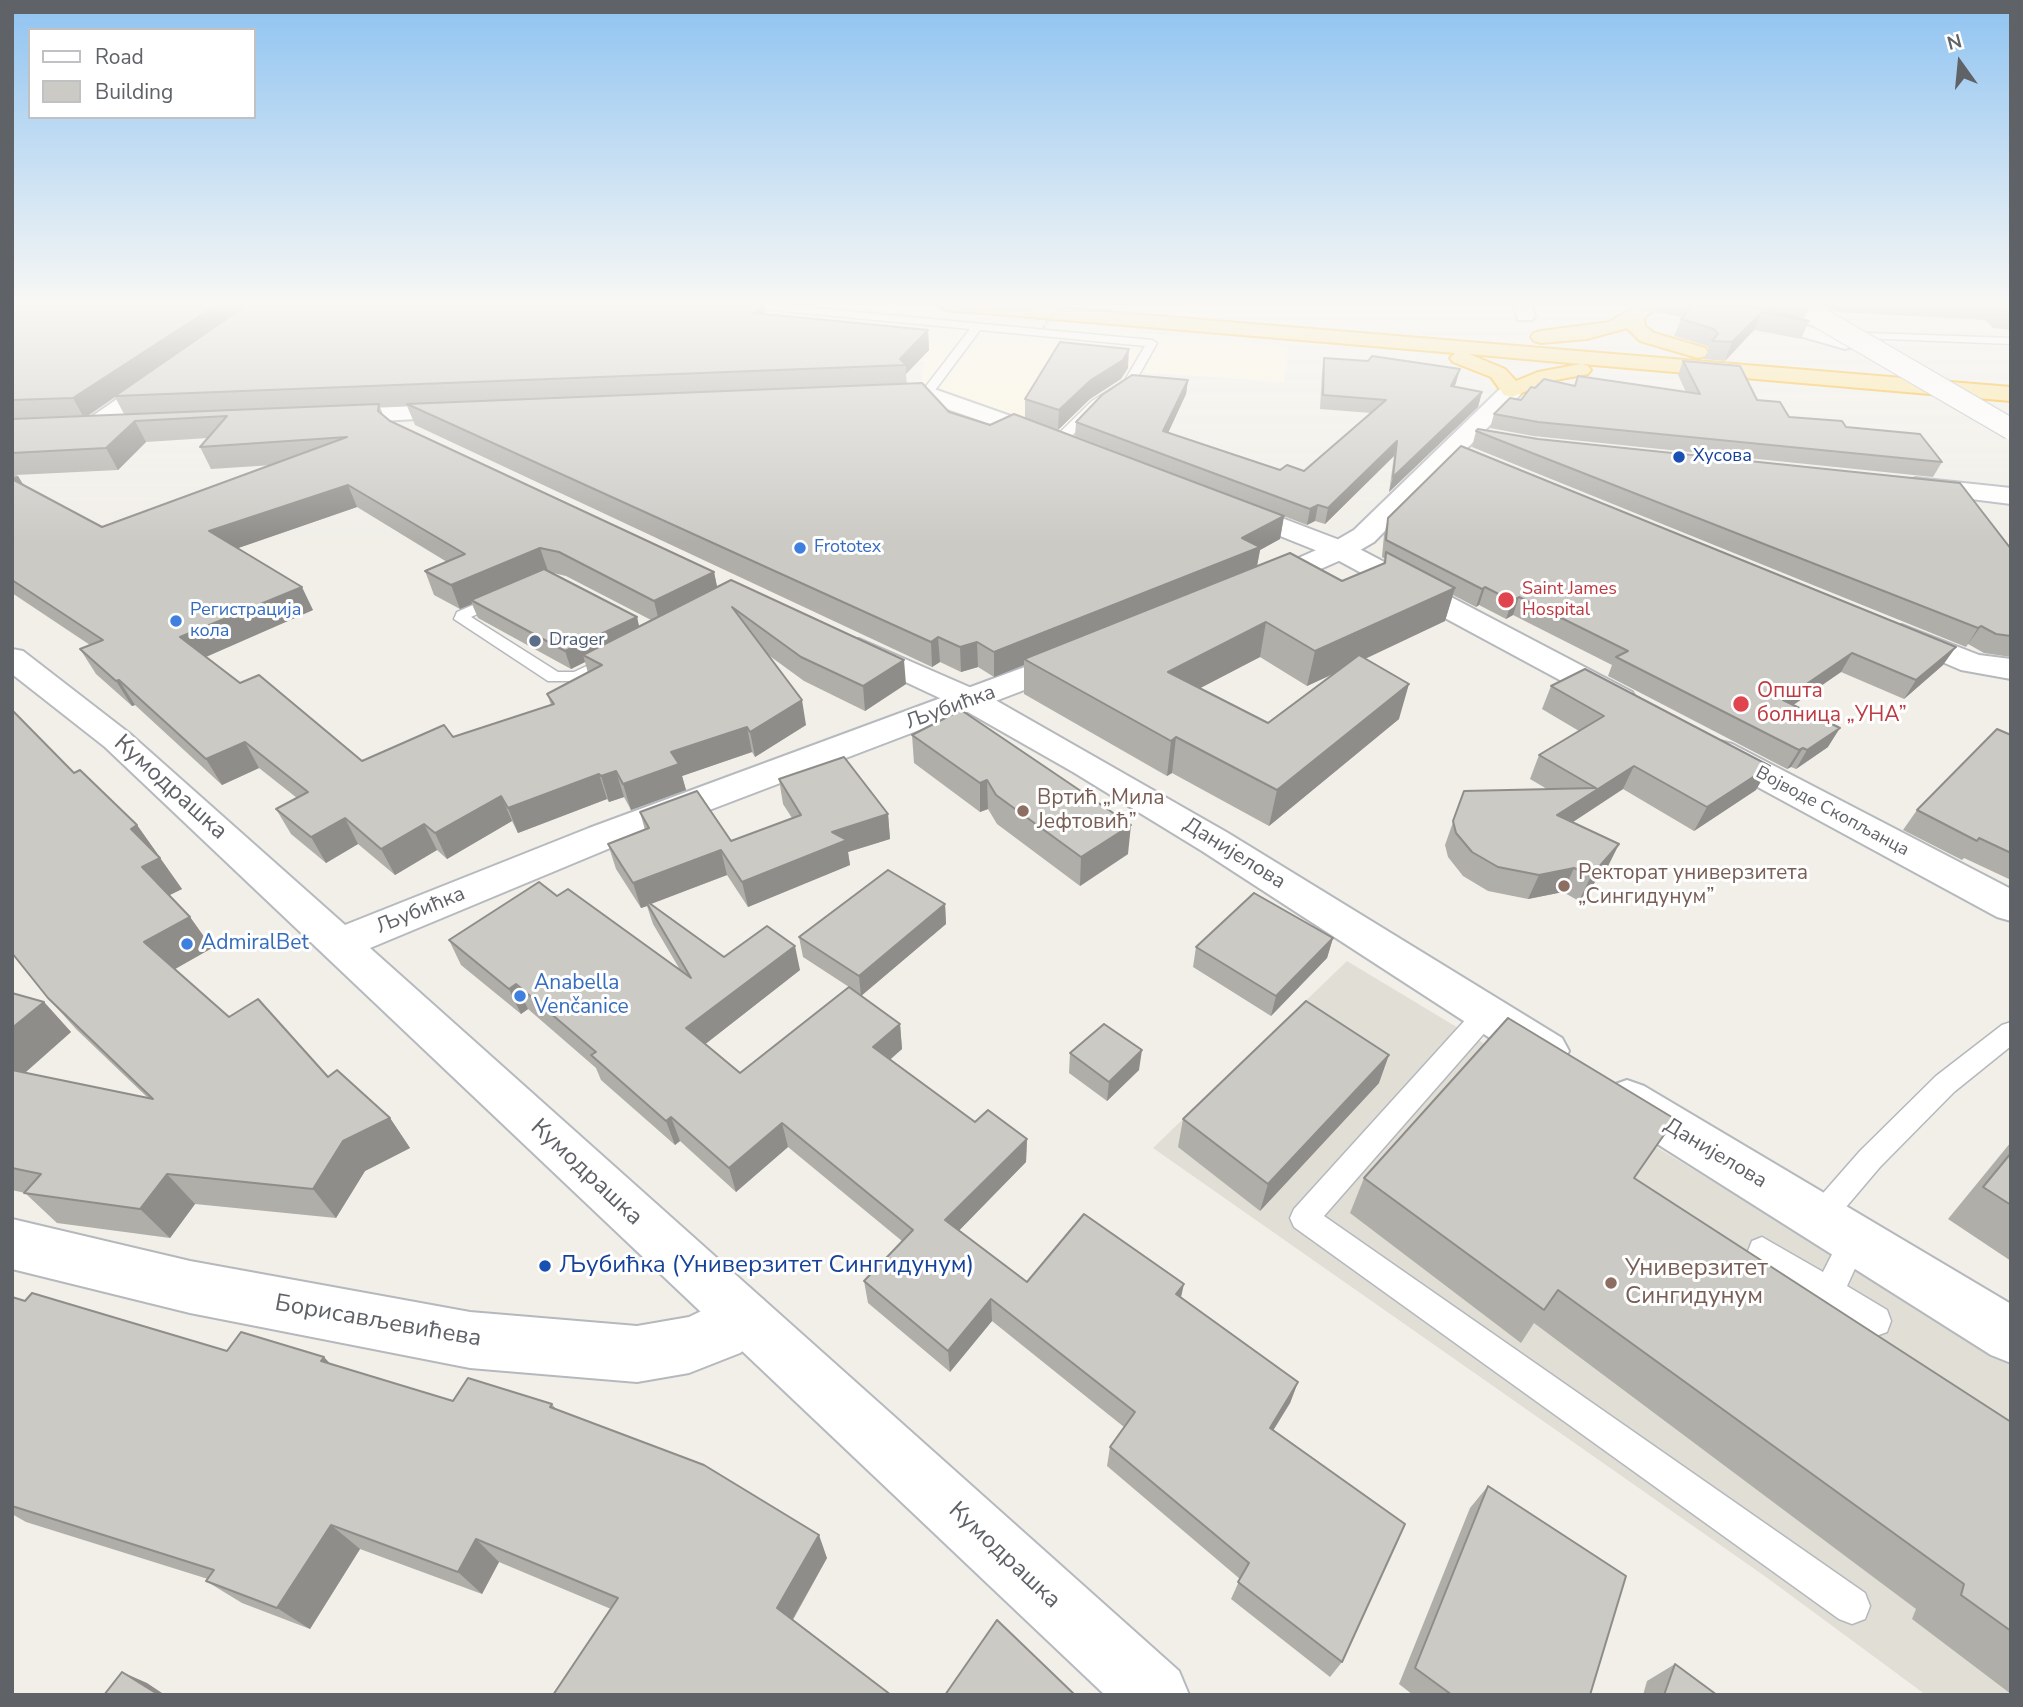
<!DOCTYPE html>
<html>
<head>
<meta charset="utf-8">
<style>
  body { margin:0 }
  #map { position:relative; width:2023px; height:1707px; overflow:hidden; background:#f1efe8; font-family:"Nunito Sans",sans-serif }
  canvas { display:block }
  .frame { position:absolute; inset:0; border:14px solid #5f6368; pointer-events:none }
  .legend { position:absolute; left:28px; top:28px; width:228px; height:91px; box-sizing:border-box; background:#fff; border:2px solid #bfc1c3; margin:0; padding:9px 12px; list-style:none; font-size:21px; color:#5f6368 }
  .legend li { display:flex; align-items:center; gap:14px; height:35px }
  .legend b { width:35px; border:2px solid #bfc1c3 }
  .north { position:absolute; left:1925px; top:28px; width:70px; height:70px; -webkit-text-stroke:5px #fff; paint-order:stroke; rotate:345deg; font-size:19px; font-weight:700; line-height:28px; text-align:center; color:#5f6368 }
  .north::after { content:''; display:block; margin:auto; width:24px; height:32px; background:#5f6368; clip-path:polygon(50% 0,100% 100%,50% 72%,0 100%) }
</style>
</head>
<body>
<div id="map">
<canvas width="2023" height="1707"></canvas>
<div class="frame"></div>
<ul class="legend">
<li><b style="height:9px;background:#fff"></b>Road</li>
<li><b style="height:19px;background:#cccac5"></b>Building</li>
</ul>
<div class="north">N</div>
</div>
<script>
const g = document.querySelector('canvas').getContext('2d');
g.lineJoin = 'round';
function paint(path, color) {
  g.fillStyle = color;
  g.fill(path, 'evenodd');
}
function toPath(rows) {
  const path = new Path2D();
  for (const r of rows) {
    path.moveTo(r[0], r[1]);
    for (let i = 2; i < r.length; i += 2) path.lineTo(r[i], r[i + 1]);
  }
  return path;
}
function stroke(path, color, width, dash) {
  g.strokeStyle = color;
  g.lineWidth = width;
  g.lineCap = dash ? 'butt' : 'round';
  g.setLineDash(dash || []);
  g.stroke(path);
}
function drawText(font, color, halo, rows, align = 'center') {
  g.font = font + ' "Nunito Sans",sans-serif';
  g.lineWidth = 6;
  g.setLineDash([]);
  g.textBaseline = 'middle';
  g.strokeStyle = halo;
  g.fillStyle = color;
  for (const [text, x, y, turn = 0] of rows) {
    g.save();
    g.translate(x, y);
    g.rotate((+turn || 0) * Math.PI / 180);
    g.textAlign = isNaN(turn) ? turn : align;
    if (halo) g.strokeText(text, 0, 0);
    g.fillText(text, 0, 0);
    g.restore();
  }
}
const commercial = toPath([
  [800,304,1288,346,1284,382,1142,372,1126,404,1087,418,1068,440,920,389,925,362,752,344]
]);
const education = toPath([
  [1347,961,1744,1200,2011,1365,2011,1695,1926,1695,1766,1577,1153,1148]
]);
const lane = toPath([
  [736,304,772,304,1152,340,1157,343,1134,384,1100,407,1064,444,1059,445,1054,444,1054,438,1092,401,1125,380,1145,346,980,330,930,397,926,398,920,394,970,329,741,307,736,304],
  [1840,332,2011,338,2011,344,1836,337,1835,335,1840,332],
  [500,593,508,598,506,601,471,617,558,672,574,672,612,654,621,659,583,681,548,681,454,619,457,612,500,593],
  [1486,1005,1495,1007,1498,1014,1495,1021,1324,1216,1865,1593,1870,1606,1865,1619,1852,1624,1839,1619,1294,1227,1290,1218,1294,1209,1477,1007,1486,1005],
  [2011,1022,2011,1046,1954,1092,1880,1167,1830,1226,1820,1230,1810,1226,1806,1217,1810,1208,1860,1151,1936,1076,2002,1025,2011,1022],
  [1854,1227,1864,1231,1868,1240,1847,1286,1887,1310,1891,1321,1887,1332,1876,1336,1752,1261,1748,1251,1752,1241,1762,1237,1823,1272,1844,1231,1854,1227]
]);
const street = toPath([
  [1513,304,1531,304,1535,316,1532,320,1518,320,1513,304],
  [1670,304,1708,304,1764,314,1852,339,1855,343,1852,347,1845,349,1761,325,1672,308,1670,304],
  [164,371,172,372,175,377,172,382,100,432,84,432,80,427,84,422,156,372,164,371],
  [885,387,934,389,1056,432,1060,437,1056,442,1048,444,924,401,877,399,874,394,877,389,885,387],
  [461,404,469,406,472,411,469,416,329,424,321,422,318,417,321,412,329,410,461,404],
  [1232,499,1350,544,1632,692,1636,699,1632,706,1620,709,1608,706,1330,556,1223,513,1219,507,1223,501,1232,499],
  [1902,625,1979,655,2011,659,2011,679,1961,670,1891,640,1887,634,1891,628,1902,625],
  [859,639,983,693,1228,833,1562,1038,1569,1051,1562,1064,1546,1069,1530,1064,1202,851,1073,772,959,707,848,655,843,648,848,641,859,639],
  [1720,741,1732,744,2011,889,2011,921,1997,917,1708,760,1703,752,1708,744,1720,741],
  [1627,1080,1644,1086,2011,1304,2011,1363,1991,1355,1610,1114,1603,1100,1610,1086,1627,1080],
  [12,1219,190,1261,470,1312,637,1326,689,1317,743,1291,763,1299,771,1318,763,1337,740,1353,689,1373,637,1382,470,1368,190,1313,12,1269,12,1219]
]);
const secondary = toPath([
  [1512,383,1520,385,1523,390,1520,395,1374,542,1350,556,1273,590,1263,593,1253,590,1249,584,1253,578,1330,544,1354,530,1504,385,1512,383],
  [1916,478,2011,488,2011,504,1907,491,1903,486,1907,481,1916,478],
  [12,649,23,651,129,733,345,925,589,828,1060,654,1071,652,1082,654,1087,661,1082,668,615,846,370,948,1179,1671,1189,1695,1105,1695,105,747,12,674,12,649]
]);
const highway = toPath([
  [937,304,1011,304,2011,387,2011,401,1582,364,1588,366,1591,370,1588,374,1550,381,1512,397,1504,395,1491,377,1453,362,1450,358,1455,353,946,310,937,304],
  [1469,354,1581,364,1538,372,1516,381,1505,369,1469,354],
  [1641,304,1663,304,1644,318,1645,326,1654,333,1705,348,1708,352,1705,356,1698,358,1640,341,1627,328,1587,339,1541,343,1534,341,1531,337,1534,333,1541,331,1609,322,1641,304]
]);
const pathBridge = toPath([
  [1043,328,1060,304]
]);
const secondaryBridge = toPath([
  [1810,312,2011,429]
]);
const wall = toPath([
  [12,304,765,314,928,330,929,350,906,374,907,384,949,412,990,425,1025,418,1025,399,1128,368,1121,379,1090,399,1058,430,1027,419,1284,516,1280,539,1260,550,1257,566,1342,581,1383,564,1385,559,1382,557,1384,535,1388,518,1943,665,1904,699,1841,672,1793,705,1828,747,1796,769,1791,767,1787,769,1608,676,1612,665,1513,615,1506,619,1479,605,1476,607,1453,595,1445,621,1365,659,1399,719,1269,826,1172,773,1167,776,1024,694,1024,665,994,677,978,667,961,672,940,662,932,667,415,425,407,406,380,407,383,415,390,421,714,572,717,587,906,684,865,711,804,681,767,654,806,725,755,757,752,752,682,776,686,790,631,810,624,797,609,802,607,799,518,833,512,821,447,859,437,850,395,875,358,844,326,863,291,834,276,809,297,798,259,768,222,785,135,705,132,706,96,674,80,649,90,645,12,593],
  [115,397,124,414,88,416],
  [208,438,200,447,211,469,273,465,102,527,23,485,18,476,16,475,118,470,146,442],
  [357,507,447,562,425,571,434,595,460,609,472,604,478,618,571,669,585,662,588,673,547,694,551,705,453,737,362,761,240,683,206,657,313,610,238,548],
  [549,572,566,576,651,620,639,627,637,617],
  [1260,657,1307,686,1338,672,1268,723,1200,688],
  [1616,304,1636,304,1630,307],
  [1659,304,1809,304,1810,305,1803,320,1809,321,1801,339,1754,330,1725,361,1704,359,1709,349,1707,346,1674,336,1682,317,1656,312],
  [1820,304,2011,304,2011,330,1993,328,1985,320,1836,312],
  [1324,358,1456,383,1454,387,1482,392,1478,407,1389,492,1394,456,1325,524,1315,521,1307,525,1075,436,1076,422,1188,380,1186,394,1168,433,1280,470,1304,471,1371,413,1320,409,1322,372],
  [1683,361,1789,417,1846,427,1942,462,1933,477,1533,436,1490,428,1494,414,1521,400,1535,388,1575,386,1686,392,1678,375],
  [1476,431,2011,549,2011,657,1984,653,1968,644,1966,647,1472,447],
  [1551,686,1756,790,1694,831,1623,789,1573,822,1619,844,1607,868,1579,901,1563,892,1528,899,1488,891,1463,876,1448,857,1445,845,1464,791,1547,789,1530,779,1539,755,1579,731,1542,709],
  [912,735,1128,854,1080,886,997,824,988,809,980,812,914,763],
  [2011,735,2011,880,1964,858,1962,860,1903,830,1917,810],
  [74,773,137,825,182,889,169,895,190,917,212,948,175,969,229,1017,328,1077,390,1118,410,1148,365,1171,336,1218,195,1204,170,1238,57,1223,25,1193,12,1190,12,993,44,1002,71,1032,25,1073,148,1098,76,1029,48,998],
  [779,779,888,814,890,839,848,852,850,865,748,907,727,875,651,904,724,957,800,970,705,1044,740,1073,849,987,803,957,799,937,945,904,946,924,861,996,900,1024,902,1049,890,1060,975,1122,1027,1139,1026,1162,959,1230,1027,1282,1181,1297,1298,1382,1290,1403,1273,1431,1342,1662,1330,1677,1231,1599,1240,1579,1107,1466,1110,1447,1124,1427,992,1321,950,1372,868,1303,864,1281,902,1241,788,1147,736,1192,680,1141,675,1145,601,1080,596,1068,528,1009,521,1014,461,965,449,940,557,896,679,968,653,924,647,906,641,908,616,869,608,844,645,830,640,812,731,841,792,818,783,804],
  [1333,938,1327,958,1271,1016,1193,967,1196,947],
  [1070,1053,1139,1070,1107,1101,1069,1073],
  [1379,1083,1260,1211,1178,1147,1183,1119],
  [2011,1142,2011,1261,1948,1219],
  [1364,1178,1634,1178,2011,1422,2011,1694,1912,1619,1916,1609,1534,1323,1521,1343,1350,1213],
  [12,1297,227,1351,330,1364,453,1401,552,1404,556,1409,827,1558,793,1620,611,1609,499,1562,482,1594,360,1549,310,1629,242,1603,206,1581,208,1579,26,1522,12,1514],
  [1488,1486,1590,1695,1413,1695,1399,1684,1470,1508],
  [1675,1664,1717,1695,1643,1695,1647,1681]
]);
const shadedWall = toPath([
  [218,304,253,304,115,396,115,397,84,418,73,398],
  [764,306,767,324,754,313],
  [1762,312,1754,330,1725,361,1732,342],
  [928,330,929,350,906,374,906,365,900,359],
  [1129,349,1128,368,1121,379,1090,399,1058,430,1059,410,1091,380],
  [1460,369,1456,383,1447,400,1451,386],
  [1188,380,1186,394,1162,446,1163,431],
  [1482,392,1478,407,1389,492,1393,477],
  [135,421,146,442,118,470,106,448],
  [1397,441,1394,456,1325,524,1328,508],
  [18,476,32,499,25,501,12,478],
  [348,485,357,507,221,554,209,531],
  [1318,505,1315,521,1307,525,1310,509],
  [1284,516,1280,539,1260,550,1256,571,1024,659,1024,665,994,677,994,652,1242,538],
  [540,548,548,571,471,600,472,604,460,609,451,585],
  [714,572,719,596,660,625,654,601],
  [302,587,313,610,194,662,180,637],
  [1485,587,1479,605,1476,607,1482,589],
  [1455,588,1445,621,1307,686,1315,651],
  [1519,597,1513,615,1506,619,1512,601],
  [637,617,641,635,583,655,585,662,571,669,565,651],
  [1266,622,1260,657,1164,707,1168,672],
  [1981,626,1968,644,1966,647,1978,628],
  [938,637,940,662,932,667,931,642],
  [977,642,978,667,961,672,960,647],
  [1956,647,1943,665,1904,699,1916,680],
  [1852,653,1841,672,1773,719,1783,700],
  [904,660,906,684,865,711,863,686],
  [119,680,135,705,132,706,116,681],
  [1409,684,1399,719,1269,826,1277,790],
  [802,700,806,725,755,757,750,732],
  [747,727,752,752,682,776,686,790,631,810,623,784,671,752],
  [1840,728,1828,747,1796,769,1807,750],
  [1176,737,1172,773,1167,776,1171,741],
  [245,742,259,768,222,785,206,759],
  [1803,748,1791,767,1787,769,1799,750],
  [1634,766,1623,789,1547,839,1557,815],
  [1770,766,1756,790,1694,831,1707,807],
  [616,771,624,797,609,802,601,776],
  [599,774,607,799,518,833,508,808],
  [987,780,988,809,980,812,980,783],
  [501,796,512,821,447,859,435,833],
  [888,814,890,839,848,852,850,865,748,907,742,882,832,832],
  [345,818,358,844,326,863,311,837],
  [424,824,437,850,395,875,381,849],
  [137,825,159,856,131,829],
  [1131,825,1128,854,1080,886,1081,857],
  [1619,844,1607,868,1579,901,1591,876],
  [721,850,727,875,648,905,645,900,647,906,641,908,633,883],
  [160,858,182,889,164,898,142,867],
  [1574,868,1563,892,1528,899,1539,875],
  [945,904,946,924,861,996,859,976],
  [190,917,212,948,168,973,144,942],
  [1333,938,1327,958,1271,1016,1276,996],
  [795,946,800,970,694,1053,686,1028],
  [516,984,528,1009,521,1014,509,989],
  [44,1002,71,1032,12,1084,12,1028],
  [900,1024,902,1049,876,1071,873,1047],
  [1142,1050,1139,1070,1107,1101,1109,1082],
  [1389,1055,1379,1083,1260,1211,1268,1184],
  [671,1117,680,1141,675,1145,666,1121],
  [390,1118,410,1148,365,1171,336,1218,313,1189,343,1141],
  [782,1123,788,1147,736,1192,729,1168],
  [1027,1139,1026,1162,947,1243,945,1220],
  [167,1174,195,1204,170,1238,140,1209],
  [1184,1284,1179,1306,1176,1294],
  [991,1299,992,1321,950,1372,948,1351],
  [324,1357,350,1385,321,1361],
  [1298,1382,1290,1403,1262,1448,1270,1428],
  [331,1525,360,1549,310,1629,277,1608],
  [819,1535,827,1558,787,1629,777,1608],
  [476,1539,499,1562,482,1594,458,1572],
  [122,1672,147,1683,165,1695,159,1695]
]);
const building = toPath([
  [12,304,218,304,73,398,12,400,12,304],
  [248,304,748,304,764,306,754,313,928,330,900,359,906,365,115,396,248,304],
  [1694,304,1734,304,1768,310,1809,321,1762,312,1732,342,1712,341,1718,334,1714,329,1681,319,1694,304],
  [1995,304,2011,304,2011,311,2003,311,1995,304],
  [1060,342,1129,349,1123,360,1091,380,1059,410,1025,399,1060,342],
  [1372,356,1460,369,1451,386,1482,392,1393,477,1397,441,1328,508,1318,505,1310,509,1076,422,1102,395,1132,375,1188,380,1163,431,1280,470,1287,465,1304,471,1386,400,1323,395,1324,358,1368,361,1372,356],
  [1683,361,1740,366,1757,400,1780,402,1789,417,1842,421,1846,427,1920,434,1942,462,1538,422,1494,414,1510,398,1521,400,1531,387,1535,388,1544,379,1575,386,1578,376,1700,394,1683,361],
  [922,383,949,412,990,425,1014,414,1284,516,1242,538,1260,547,994,652,977,642,960,647,938,637,931,642,407,404,922,383],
  [379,404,378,411,390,421,714,572,654,601,559,552,540,548,451,585,425,571,465,554,348,485,209,531,302,587,180,637,240,683,259,675,362,761,444,725,453,737,554,704,547,694,602,665,583,655,731,580,904,660,863,686,801,657,732,607,802,700,750,732,747,727,671,752,679,764,623,784,616,771,601,776,599,774,508,808,501,796,435,833,424,824,381,849,345,818,311,837,276,809,308,792,245,742,206,759,119,680,116,681,80,649,103,640,12,580,12,479,102,527,347,437,200,447,227,416,135,421,106,448,12,453,12,419,379,404],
  [1478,429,1538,439,1960,483,2011,549,2011,636,1996,634,1981,626,1978,628,1476,431,1478,429],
  [1461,446,1956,647,1916,680,1852,653,1783,700,1840,728,1807,750,1803,748,1799,750,1616,657,1628,651,1519,597,1512,601,1485,587,1482,589,1386,540,1388,518,1461,446],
  [1386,552,1455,588,1315,651,1266,622,1168,672,1268,723,1359,655,1409,684,1277,790,1176,737,1171,741,1024,659,1290,553,1342,581,1385,563,1386,552],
  [544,569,637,617,565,651,471,600,544,569],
  [1585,669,1770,766,1707,807,1634,766,1557,815,1619,844,1591,876,1574,868,1539,875,1498,867,1472,852,1456,833,1453,821,1464,791,1596,788,1539,755,1604,716,1551,686,1585,669],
  [12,710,74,773,80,770,137,825,131,829,160,858,142,867,190,917,144,942,229,1017,258,999,328,1077,337,1070,390,1118,343,1141,313,1189,167,1174,140,1209,24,1193,41,1174,12,1168,12,1070,153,1099,48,998,12,953,12,710],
  [961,710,1131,825,1081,857,996,795,987,780,980,783,912,735,961,710],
  [1997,729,2011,735,2011,853,1979,838,1977,841,1917,810,1997,729],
  [844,757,888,814,832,832,847,840,742,882,721,850,633,883,608,844,649,828,640,812,697,791,731,841,801,815,779,779,844,757],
  [888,870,945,904,859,976,799,937,888,870],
  [539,882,557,896,568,889,691,978,645,900,724,957,767,926,795,946,686,1028,740,1073,849,987,900,1024,873,1047,975,1122,988,1110,1027,1139,945,1220,1027,1282,1084,1214,1184,1284,1176,1294,1298,1382,1270,1428,1405,1524,1342,1662,1238,1582,1249,1563,1110,1447,1135,1412,991,1299,948,1351,864,1281,913,1230,782,1123,729,1168,671,1117,666,1121,591,1055,596,1052,516,984,509,989,449,940,539,882],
  [1254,893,1333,938,1276,996,1196,947,1254,893],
  [12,993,44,1002,12,1028,12,993],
  [1306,1001,1389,1055,1268,1184,1183,1119,1306,1001],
  [1508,1018,1675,1119,1634,1178,2011,1422,2011,1631,1961,1595,1964,1584,1558,1290,1544,1310,1364,1178,1508,1018],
  [1104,1024,1142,1050,1109,1082,1070,1053,1104,1024],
  [2011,1153,2011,1205,1983,1187,2011,1153],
  [32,1293,227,1351,241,1332,324,1357,321,1361,453,1401,468,1378,552,1404,550,1407,704,1465,819,1535,777,1608,891,1695,553,1695,618,1598,476,1539,458,1572,331,1525,277,1608,206,1581,214,1570,12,1506,12,1297,25,1301,32,1293],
  [1488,1486,1626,1576,1590,1695,1452,1695,1415,1668,1488,1486],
  [997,1620,1075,1695,945,1695,997,1620],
  [1675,1664,1717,1695,1664,1695,1675,1664],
  [122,1672,159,1695,104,1695,122,1672]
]);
const markers = [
  [1679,457,7,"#1a4fb4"],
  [800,548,7,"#3f7fe0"],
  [1506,600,9,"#e0444e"],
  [176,621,7,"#3f7fe0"],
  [535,641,7,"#5c6f8a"],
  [1741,704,9,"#e0444e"],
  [1023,811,7,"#8d6e63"],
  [1564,886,7,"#8d6e63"],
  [187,944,7,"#3f7fe0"],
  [520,996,7,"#3f7fe0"],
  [545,1266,7,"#1a4fb4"],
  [1611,1283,7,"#8d6e63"]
];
const farTransitnames = [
  ["Хусова",1693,457]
];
const farShopnames = [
  ["Frototex",814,548],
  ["Регистрација",190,611],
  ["кола",190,632]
];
const farHealthnames = [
  ["Saint James",1522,590],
  ["Hospital",1522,611]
];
const farServicenames = [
  ["Drager",549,641]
];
const farStreetnames = [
  ["Војводе Скопљанца",1832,812,28]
];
const healthNames = [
  ["Општа",1757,692],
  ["болница „УНА”",1757,716]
];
const streetNames = [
  ["Љубићка",951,708,-20],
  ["Данијелова",1234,854,32],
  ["Љубићка",421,911,-22],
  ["Данијелова",1715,1154,31]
];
const educationNames = [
  ["Вртић „Мила",1037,799],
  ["Јефтовић”",1037,823],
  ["Ректорат универзитета",1578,874],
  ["„Сингидунум”",1578,898]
];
const shopNames = [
  ["AdmiralBet",201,944],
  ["Anabella",534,984],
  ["Venčanice",534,1008]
];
const nearStreetnames = [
  ["Кумодрашка",170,788,42],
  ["Кумодрашка",586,1173,43],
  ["Борисављевићева",378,1322,10],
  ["Кумодрашка",1004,1556,43]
];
const nearTransitnames = [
  ["Љубићка (Универзитет Сингидунум)",559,1266]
];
const nearEducationnames = [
  ["Универзитет",1625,1269],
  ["Сингидунум",1625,1297]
];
paint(commercial, '#fef7e0');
paint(education, '#e1ded6');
stroke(lane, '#b5b8bc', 3);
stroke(street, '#b5b8bc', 4);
stroke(secondary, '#b6babf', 4);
stroke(highway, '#f9ab00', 4);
paint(lane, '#fff');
paint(street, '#fff');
paint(secondary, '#fff');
paint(highway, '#fde293');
stroke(secondaryBridge, '#b6babf', 23, []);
stroke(pathBridge, '#9cc7a9', 2.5, [3.5, 2]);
stroke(secondaryBridge, '#fff', 21);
paint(wall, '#afaea9');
paint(shadedWall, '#8f8d8a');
paint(building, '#cccac5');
stroke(building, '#8f8d8a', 2);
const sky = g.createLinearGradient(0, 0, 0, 543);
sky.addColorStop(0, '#8fc3f1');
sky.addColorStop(0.56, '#f9f8f5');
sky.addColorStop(1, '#f9f8f500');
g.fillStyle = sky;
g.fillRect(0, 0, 2023, 543);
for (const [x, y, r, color] of markers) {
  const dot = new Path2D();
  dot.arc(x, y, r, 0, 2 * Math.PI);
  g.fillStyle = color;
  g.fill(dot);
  stroke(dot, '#fff', 2.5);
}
drawText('18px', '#164399', '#fff', farTransitnames, 'left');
drawText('18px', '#366cbe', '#fff', farShopnames, 'left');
drawText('18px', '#be3a42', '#fff', farHealthnames, 'left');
drawText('18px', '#4e5e75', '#fff', farServicenames, 'left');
drawText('18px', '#5f6368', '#fff', farStreetnames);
drawText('21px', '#be3a42', '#fff', healthNames, 'left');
drawText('21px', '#5f6368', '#fff', streetNames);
drawText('21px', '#785e54', '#fff', educationNames, 'left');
drawText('21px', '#366cbe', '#fff', shopNames, 'left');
drawText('24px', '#5f6368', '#fff', nearStreetnames);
drawText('24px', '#164399', '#fff', nearTransitnames, 'left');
drawText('24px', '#785e54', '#fff', nearEducationnames, 'left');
</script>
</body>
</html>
